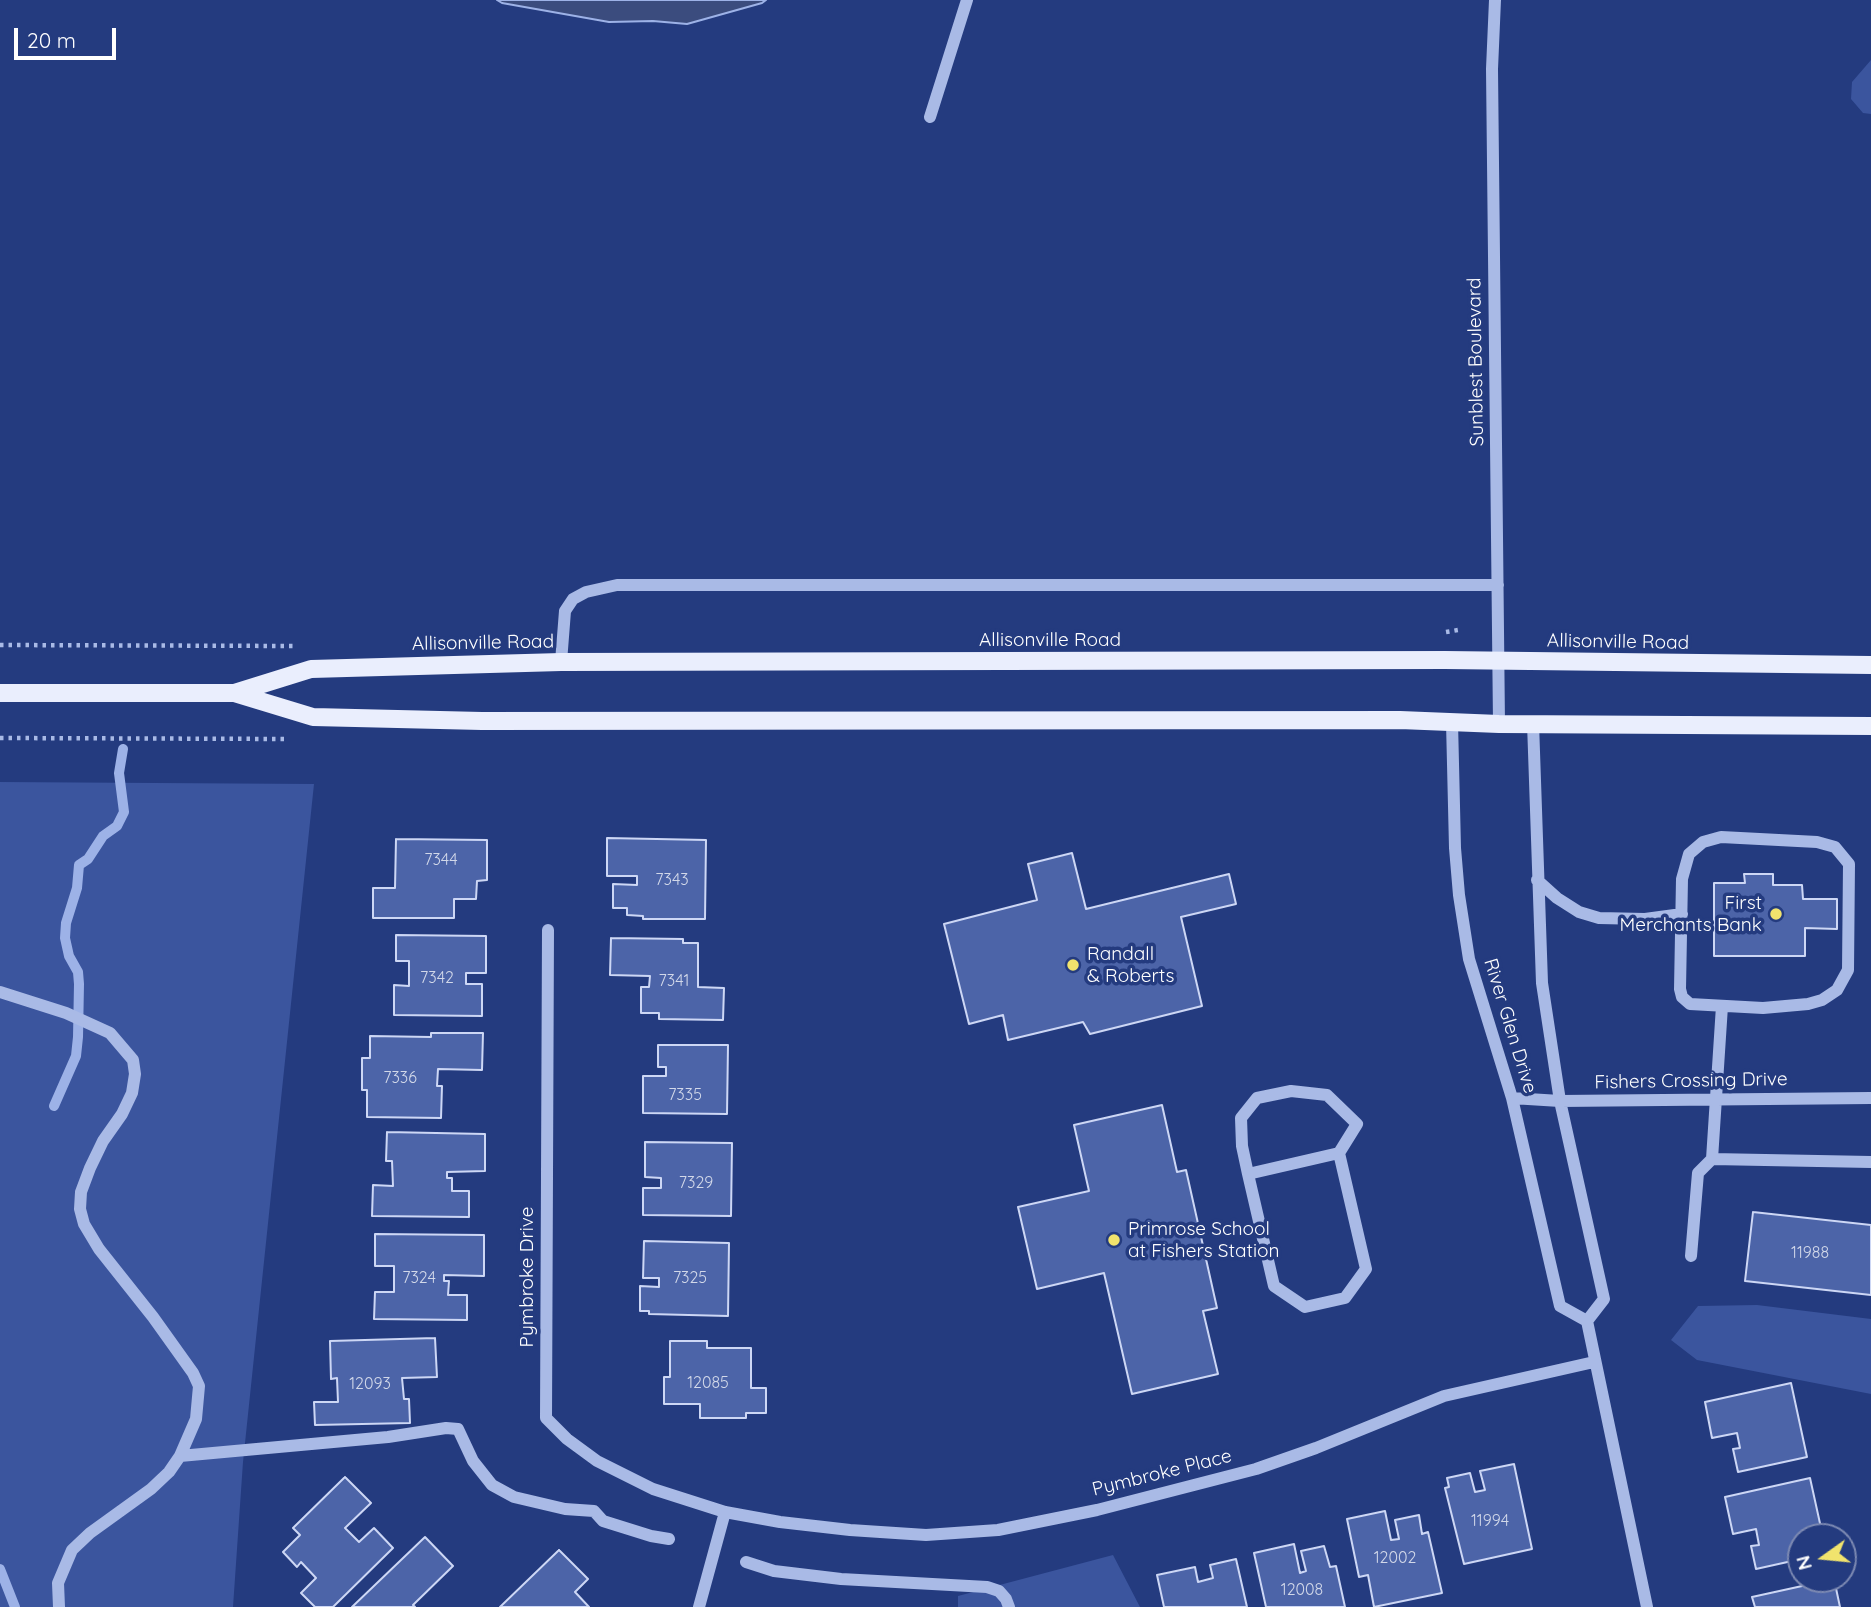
<!DOCTYPE html>
<html>
<head>
<meta charset="utf-8">
<style>
  body { margin:0 }
  #map { position:relative; width:1871px; height:1607px; overflow:hidden; background:#243b7f; font-family:Quicksand,sans-serif }
  canvas { display:block }
  .north { position:absolute; left:1787px; top:1523px; width:70px; height:70px; box-sizing:border-box; background:#243b7f; border:2px solid #7c89b2; border-radius:50%; rotate:255deg; font-size:19px; font-weight:700; line-height:28px; text-align:center; color:#fff }
  .north::after { content:''; display:block; margin:auto; width:24px; height:32px; background:#f1e36d; clip-path:polygon(50% 0,100% 100%,50% 72%,0 100%) }
  .scale { position:absolute; left:14px; top:28px; width:102px; height:32px; box-sizing:border-box; border:4px solid #fff; border-top:0; padding-left:9px; font-size:21px; line-height:24px; white-space:nowrap; color:#fff; -webkit-text-stroke:5px #243b7f; paint-order:stroke }
</style>
</head>
<body>
<div id="map">
<canvas width="1871" height="1607"></canvas>
<div class="north">N</div>
<div class="scale">20 m</div>
</div>
<script>
const g = document.querySelector('canvas').getContext('2d');
g.lineJoin = 'round';
function paint(path, color) {
  g.fillStyle = color;
  g.fill(path, 'evenodd');
}
function toPath(rows) {
  const path = new Path2D();
  for (const r of rows) {
    path.moveTo(r[0], r[1]);
    for (let i = 2; i < r.length; i += 2) path.lineTo(r[i], r[i + 1]);
  }
  return path;
}
function stroke(path, color, width, dash) {
  g.strokeStyle = color;
  g.lineWidth = width;
  g.lineCap = dash ? 'butt' : 'round';
  g.setLineDash(dash || []);
  g.stroke(path);
}
function drawText(font, color, halo, rows, align = 'center') {
  g.font = font + ' Quicksand,sans-serif';
  g.lineWidth = 7;
  g.setLineDash([]);
  g.textBaseline = 'middle';
  g.strokeStyle = halo;
  g.fillStyle = color;
  for (const [text, x, y, turn = 0] of rows) {
    g.save();
    g.translate(x, y);
    g.rotate((+turn || 0) * Math.PI / 180);
    g.textAlign = isNaN(turn) ? turn : align;
    if (halo) g.strokeText(text, 0, 0);
    g.fillText(text, 0, 0);
    g.restore();
  }
}
const green = toPath([
  [1871,60,1871,114,1863,113,1851,99,1852,82],
  [0,782,314,784,243,1462,233,1607,0,1607],
  [1757,1305,1871,1319,1871,1394,1697,1360,1671,1340,1698,1306],
  [1113,1555,1140,1607,958,1607,958,1596]
]);
const water = toPath([
  [497,0,766,0,762,3,687,24,653,21,609,22,502,3,497,0]
]);
const stream = toPath([
  [54,1106,76,1056,78,1037,79,984,78,972,69,956,65,938,66,923,77,888,79,865,88,859,103,836,117,826,124,812,119,773,123,749],
  [0,1569,15,1607]
]);
const building = toPath([
  [607,838,706,840,705,919,643,919,643,916,627,915,627,908,613,908,613,884,637,885,637,876,607,876,607,838],
  [396,839,487,840,487,880,477,881,476,899,454,899,454,918,373,918,373,888,395,888,396,839],
  [1072,853,1086,909,1229,874,1236,904,1181,917,1202,1006,1090,1034,1083,1022,1008,1040,1003,1015,969,1024,944,924,1037,900,1028,864,1072,853],
  [1744,874,1773,874,1773,885,1802,885,1803,899,1837,899,1837,929,1805,928,1805,956,1714,956,1714,883,1745,883,1744,874],
  [396,935,486,936,486,973,466,973,466,984,482,984,482,1016,394,1015,394,985,409,986,409,961,396,961,396,935],
  [611,938,683,939,683,943,698,943,698,987,724,988,723,1020,659,1019,659,1013,641,1013,641,987,649,987,650,976,610,975,611,938],
  [431,1033,483,1033,482,1070,438,1069,437,1086,442,1086,441,1118,367,1117,367,1090,362,1090,362,1058,370,1058,370,1036,431,1037,431,1033],
  [658,1045,728,1045,727,1114,643,1113,643,1076,666,1076,666,1067,658,1067,658,1045],
  [1162,1105,1177,1172,1186,1170,1217,1308,1203,1311,1218,1374,1132,1394,1104,1273,1037,1289,1018,1207,1089,1191,1074,1125,1162,1105],
  [387,1132,485,1134,485,1171,447,1172,447,1178,452,1178,452,1191,469,1191,469,1217,372,1216,373,1185,393,1186,392,1161,386,1161,387,1132],
  [645,1142,732,1143,731,1216,643,1215,643,1188,661,1188,661,1178,645,1177,645,1142],
  [1753,1212,1871,1225,1871,1295,1745,1281,1753,1212],
  [375,1234,484,1235,484,1276,444,1275,444,1281,449,1281,448,1295,467,1295,467,1320,374,1319,375,1292,394,1292,394,1266,375,1266,375,1234],
  [644,1241,729,1243,728,1316,649,1314,649,1311,640,1311,640,1286,659,1287,659,1278,643,1278,644,1241],
  [435,1338,437,1377,402,1378,404,1399,409,1399,410,1423,315,1425,314,1402,338,1402,337,1378,331,1379,330,1341,435,1338],
  [670,1341,707,1341,707,1348,751,1348,751,1388,766,1388,766,1413,746,1413,746,1418,700,1418,700,1404,664,1404,664,1377,670,1377,670,1341],
  [1791,1383,1807,1457,1738,1472,1733,1449,1740,1448,1737,1433,1712,1438,1705,1402,1791,1383],
  [1514,1464,1532,1549,1464,1564,1445,1488,1449,1487,1447,1478,1470,1473,1475,1492,1485,1490,1480,1471,1514,1464],
  [345,1477,371,1503,345,1528,359,1542,374,1528,393,1548,333,1607,315,1607,301,1593,316,1578,301,1562,297,1567,283,1552,300,1535,293,1528,345,1477],
  [1810,1478,1823,1537,1801,1537,1801,1559,1756,1569,1751,1546,1759,1545,1756,1529,1733,1534,1725,1497,1810,1478],
  [1385,1511,1391,1540,1399,1539,1395,1520,1419,1515,1422,1534,1428,1532,1442,1593,1374,1607,1368,1575,1359,1577,1347,1519,1385,1511],
  [425,1537,453,1566,413,1605,415,1607,352,1607,425,1537],
  [1294,1544,1300,1573,1306,1571,1301,1551,1324,1546,1330,1567,1336,1566,1345,1607,1266,1607,1254,1553,1294,1544],
  [559,1550,588,1579,575,1592,589,1607,500,1607,559,1550],
  [1236,1559,1247,1607,1164,1607,1157,1575,1195,1567,1198,1582,1213,1578,1210,1565,1236,1559],
  [1834,1579,1840,1607,1755,1607,1752,1597,1834,1579]
]);
const path = toPath([
  [1446,632,1458,630],
  [0,645,293,646],
  [0,738,289,739]
]);
const minor = toPath([
  [1495,0,1492,69,1499,724],
  [930,117,967,0],
  [561,662,565,611,573,599,586,592,617,585,1498,585],
  [1452,722,1455,848,1459,895,1469,959,1512,1098,1560,1306,1587,1321],
  [1533,723,1542,983,1560,1101,1604,1299,1587,1321,1647,1607],
  [1721,837,1817,842,1835,847,1849,864,1848,970,1837,990,1822,1000,1808,1004,1763,1008,1690,1004,1682,997,1680,989,1682,879,1689,854,1703,842,1721,837],
  [1537,880,1557,898,1579,912,1599,918,1645,919,1682,914],
  [548,930,546,1418,567,1439,597,1461,653,1489,725,1512,780,1522,850,1530,926,1535,998,1530,1097,1510,1256,1469,1316,1448,1444,1396,1594,1362],
  [0,992,66,1013,110,1033,133,1060,135,1074,132,1093,122,1114,103,1141,90,1168,81,1192,80,1209,84,1224,99,1249,153,1317,193,1373,199,1386,196,1419,180,1456,169,1472,151,1489,90,1533,72,1550,58,1583,59,1607],
  [1291,1091,1327,1095,1357,1124,1339,1153,1248,1174,1242,1146,1241,1118,1257,1098,1291,1091],
  [1512,1098,1560,1101,1871,1098],
  [1339,1153,1366,1269,1345,1298,1305,1307,1274,1286,1248,1174,1339,1153],
  [1712,1159,1722,1006],
  [1691,1256,1698,1173,1712,1159,1871,1162],
  [180,1456,388,1437,446,1428,458,1429,473,1461,492,1485,514,1497,565,1509,594,1511,603,1521,651,1536,669,1539],
  [746,1562,774,1571,841,1579,987,1587,999,1591,1006,1599,1009,1607],
  [699,1607,725,1512]
]);
const major = toPath([
  [0,693,234,693,313,717,482,721,1400,720,1499,724,1871,726],
  [234,693,311,669,561,662,1445,660,1871,665]
]);
const markers = [
  [1776,914,7,"#f1e36d"],
  [1073,965,7,"#f1e36d"],
  [1114,1240,7,"#f1e36d"]
];
const numberNames = [
  ["7344",441,860],
  ["7343",672,880],
  ["7342",437,978],
  ["7341",674,981],
  ["7336",400,1078],
  ["7335",685,1095],
  ["7329",696,1183],
  ["11988",1810,1253],
  ["7324",419,1278],
  ["7325",690,1278],
  ["12085",708,1383],
  ["12093",370,1384],
  ["11994",1490,1521],
  ["12002",1395,1558],
  ["12008",1302,1590]
];
const streetNames = [
  ["Sunblest Boulevard",1476,362,-91],
  ["Allisonville Road",1050,640],
  ["Allisonville Road",1618,642,1],
  ["Allisonville Road",483,643,-1],
  ["River Glen Drive",1510,1026,73],
  ["Fishers Crossing Drive",1691,1081,-1],
  ["Pymbroke Drive",527,1277,-90],
  ["Pymbroke Place",1162,1473,-14]
];
const poiNames = [
  ["First",1762,903,"right"],
  ["Merchants Bank",1762,925,"right"],
  ["Randall",1087,954],
  ["& Roberts",1087,976],
  ["Primrose School",1128,1229],
  ["at Fishers Station",1128,1251]
];
paint(green, '#3b559e');
paint(water, '#3b4c7e');
stroke(water, '#9db2e7', 2);
stroke(stream, '#9db2e7', 10);
paint(building, '#4c64a8');
stroke(building, '#cdd7f5', 2);
stroke(path, '#a9bae6', 4.5, [3.5, 5]);
stroke(minor, '#a9bae6', 12);
stroke(major, '#eaeefd', 18);
for (const [x, y, r, color] of markers) {
  const dot = new Path2D();
  dot.arc(x, y, r, 0, 2 * Math.PI);
  g.fillStyle = color;
  g.fill(dot);
  stroke(dot, '#243b7f', 2.5);
}
drawText('16px', '#d2d8e9', null, numberNames);
drawText('19px', '#fff', '#243b7f', streetNames);
drawText('19px', '#fff', '#243b7f', poiNames, 'left');
</script>
</body>
</html>
